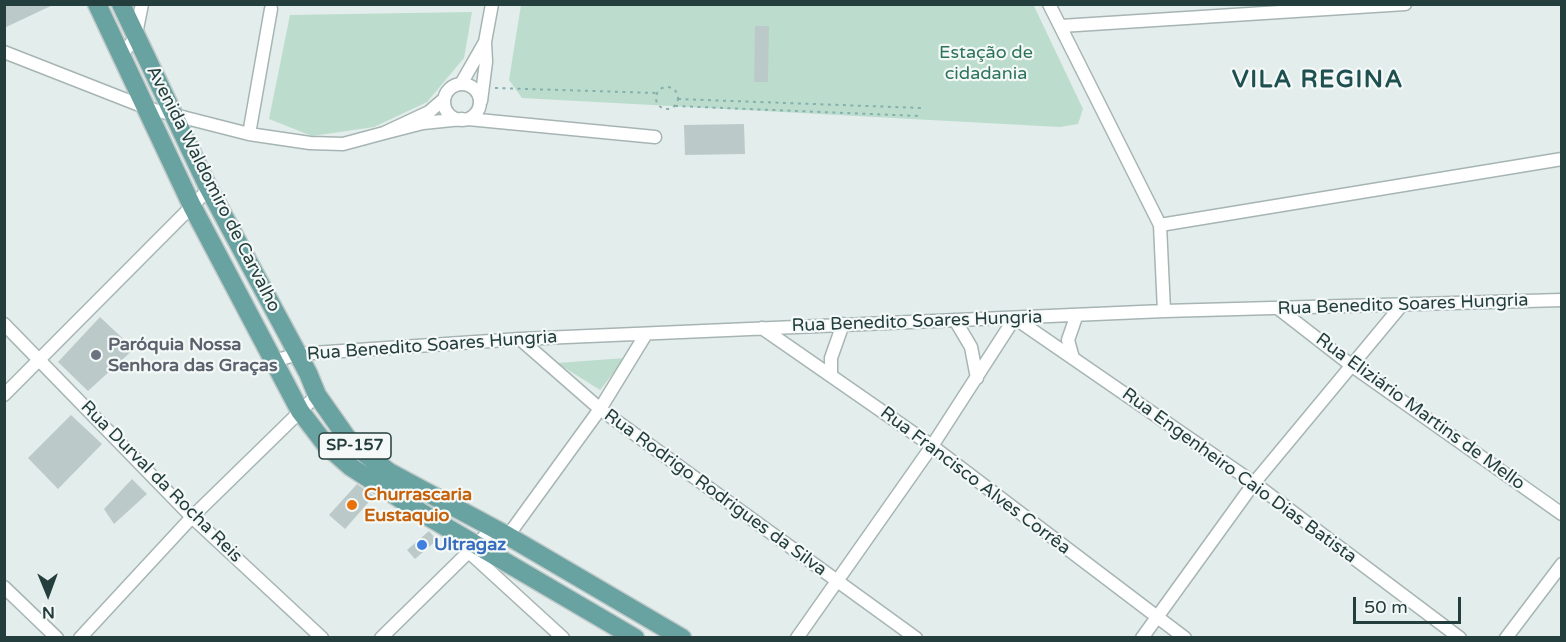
<!DOCTYPE html>
<html>
<head>
<meta charset="utf-8">
<style>
  body { margin:0 }
  #map { position:relative; width:1566px; height:642px; overflow:hidden; background:#e3edeb; font-family:"Varela Round",sans-serif }
  canvas { display:block }
  .frame { position:absolute; inset:0; border:6px solid #233e3d; pointer-events:none }
  .north { position:absolute; left:18px; top:564px; width:60px; height:60px; -webkit-text-stroke:4px #f4f9f8; paint-order:stroke; rotate:179deg; font-size:16px; font-weight:700; line-height:24px; text-align:center; color:#233e3d }
  .north::after { content:''; display:block; margin:auto; width:21px; height:27px; background:#233e3d; clip-path:polygon(50% 0,100% 100%,50% 72%,0 100%) }
  .scale { position:absolute; left:1353px; top:597px; width:108px; height:27px; box-sizing:border-box; border:3px solid #233e3d; border-top:0; padding-left:8px; font-size:18px; line-height:21px; white-space:nowrap; color:#233e3d; -webkit-text-stroke:4px #f4f9f8; paint-order:stroke }
</style>
</head>
<body>
<div id="map">
<canvas width="1566" height="642"></canvas>
<div class="frame"></div>
<div class="north">N</div>
<div class="scale">50 m</div>
</div>
<script>
const g = document.querySelector('canvas').getContext('2d');
g.lineJoin = 'round';
function paint(path, color) {
  g.fillStyle = color;
  g.fill(path, 'evenodd');
}
function toPath(rows) {
  const path = new Path2D();
  for (const r of rows) {
    if (r.length === 3) {
      path.moveTo(r[0] + r[2], r[1]);
      path.arc(r[0], r[1], r[2], 0, 2 * Math.PI);
      continue;
    }
    path.moveTo(r[0], r[1]);
    for (let i = 2; i < r.length; i += 2) path.lineTo(r[i], r[i + 1]);
  }
  return path;
}
function stroke(path, color, width, dash) {
  g.strokeStyle = color;
  g.lineWidth = width;
  g.lineCap = dash ? 'butt' : 'round';
  g.setLineDash(dash || []);
  g.stroke(path);
}
function drawText(font, color, halo, rows, align = 'center') {
  g.font = font + ' "Varela Round",sans-serif';
  g.lineWidth = 4.5;
  g.setLineDash([]);
  g.textBaseline = 'middle';
  g.strokeStyle = halo;
  g.fillStyle = color;
  for (const [text, x, y, turn = 0] of rows) {
    g.save();
    g.translate(x, y);
    g.rotate((+turn || 0) * Math.PI / 180);
    g.textAlign = isNaN(turn) ? turn : align;
    if (halo) g.strokeText(text, 0, 0);
    g.fillText(text, 0, 0);
    g.restore();
  }
}
const green = toPath([
  [1033,4,1083,109,1078,124,1060,127,522,98,509,80,521,5],
  [472,12,464,58,427,102,374,127,312,136,269,119,290,15],
  [625,358,600,390,557,363]
]);
const building = toPath([
  [4,4,55,4,4,28],
  [755,26,769,26,768,82,754,82],
  [744,124,745,154,685,155,684,125],
  [100,317,134,349,88,391,58,362],
  [71,415,102,444,58,489,28,458],
  [132,479,147,494,114,524,104,509],
  [357,484,374,496,345,529,329,515],
  [429,531,437,540,415,559,407,550]
]);
const path = toPath([
  [667,98,11],
  [495,88,657,93],
  [678,99,921,108],
  [675,106,919,116]
]);
const minor = toPath([
  [1049,4,1160,225,1164,311],
  [1061,26,1405,4],
  [485,42,492,4],
  [4,52,147,108,249,134,310,143,343,144,384,133],
  [121,55,135,39,142,4],
  [461,84,485,42,486,62,481,101],
  [462,102,18],
  [444,99,429,112,384,133,423,123,462,119],
  [468,119,655,137],
  [249,134,271,9],
  [1160,225,1562,159],
  [1279,309,1351,365,1562,514],
  [1016,319,1254,483,1460,638],
  [955,320,971,347,977,378],
  [4,324,192,517,322,638],
  [762,328,932,446,1185,638],
  [520,339,600,409,916,638],
  [1073,358,1068,340,1076,317],
  [274,361,298,354,520,339,1164,311,1562,300],
  [831,376,831,358,843,324],
  [4,395,209,189],
  [470,553,563,638],
  [494,555,600,409,646,334],
  [4,587,57,638],
  [80,638,192,517,317,395],
  [381,638,493,528],
  [797,638,932,446,1014,319],
  [1142,638,1254,483,1401,306],
  [1506,638,1562,564]
]);
const primary = toPath([
  [97,4,192,206,300,411,326,445,351,467,422,513,635,638],
  [121,4,208,187,308,373,317,395,350,442,389,472,508,536,682,638]
]);
const markers = [
  [96,355,6,"#6b7280"],
  [352,505,6,"#e8710a"],
  [422,545,6,"#3f7fe0"]
];
const shields = [
  [355,446,72]
];
const shieldNames = [
  ["SP-157",355,446]
];
const parkNames = [
  ["Estação de",986,53],
  ["cidadania",986,74]
];
const streetNames = [
  ["Avenida Waldomiro de Carvalho",213,189,63],
  ["Rua Benedito Soares Hungria",1403,305,-2],
  ["Rua Benedito Soares Hungria",917,322,-2],
  ["Rua Benedito Soares Hungria",432,346,-4],
  ["Rua Eliziário Martins de Mello",1420,412,36],
  ["Rua Engenheiro Caio Dias Batista",1239,476,36],
  ["Rua Francisco Alves Corrêa",975,481,37],
  ["Rua Durval da Rocha Reis",161,482,45],
  ["Rua Rodrigo Rodrigues da Silva",715,493,36]
];
const worshipNames = [
  ["Paróquia Nossa",108,345],
  ["Senhora das Graças",108,366]
];
const foodNames = [
  ["Churrascaria",364,495],
  ["Eustaquio",364,516]
];
const shopNames = [
  ["Ultragaz",434,545]
];
const districtNames = [
  ["VILA REGINA",1318,81]
];
paint(green, '#bcddcd');
paint(building, '#bbcac8');
stroke(minor, '#a6b5b3', 15);
stroke(primary, '#c1c9c9', 21);
stroke(path, '#84b0ad', 2, [3, 4.5]);
stroke(minor, '#fff', 12);
stroke(primary, '#68a2a1', 18);
for (const [x, y, r, color] of markers) {
  const dot = new Path2D();
  dot.arc(x, y, r, 0, 2 * Math.PI);
  g.fillStyle = color;
  g.fill(dot);
  stroke(dot, '#f4f9f8', 2);
}
for (const [x, y, w] of shields) {
  const box = new Path2D();
  box.roundRect(x - w / 2, y - 13, w, 26, 4.5);
  g.fillStyle = '#f4f9f8';
  g.fill(box);
  stroke(box, '#233e3d', 1.5);
}
drawText('bold 16px', '#233e3d', null, shieldNames);
drawText('18px', '#2d745a', '#f4f9f8', parkNames);
drawText('18px', '#233e3d', '#f4f9f8', streetNames);
drawText('bold 18px', '#5b616d', '#f4f9f8', worshipNames, 'left');
drawText('bold 18px', '#c56008', '#f4f9f8', foodNames, 'left');
drawText('bold 18px', '#366cbe', '#f4f9f8', shopNames, 'left');
g.letterSpacing = '1.5px';
drawText('bold 24px', '#1f5050', '#f4f9f8', districtNames);
g.letterSpacing = '0px';
</script>
</body>
</html>
